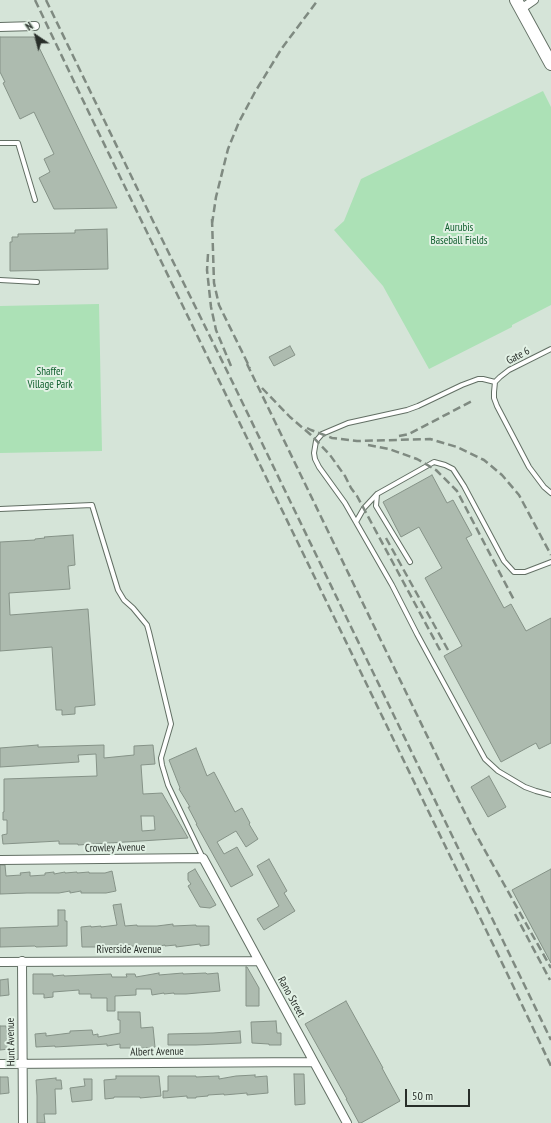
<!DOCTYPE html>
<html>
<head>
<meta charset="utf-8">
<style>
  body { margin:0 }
  #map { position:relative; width:551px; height:1123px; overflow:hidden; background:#d5e4d8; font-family:"PT Sans Narrow",sans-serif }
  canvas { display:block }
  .north { position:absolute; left:16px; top:16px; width:40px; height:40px; -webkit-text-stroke:3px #e2f1e5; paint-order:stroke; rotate:325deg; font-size:11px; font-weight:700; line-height:16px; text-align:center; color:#282e29 }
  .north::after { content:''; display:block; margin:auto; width:14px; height:18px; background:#282e29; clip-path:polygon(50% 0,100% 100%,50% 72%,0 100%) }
  .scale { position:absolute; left:405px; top:1089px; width:65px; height:18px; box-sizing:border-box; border:2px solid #282e29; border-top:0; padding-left:5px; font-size:12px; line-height:14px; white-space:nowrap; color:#282e29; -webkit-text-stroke:3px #e2f1e5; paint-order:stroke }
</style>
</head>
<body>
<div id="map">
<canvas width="551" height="1123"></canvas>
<div class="north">N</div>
<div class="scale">50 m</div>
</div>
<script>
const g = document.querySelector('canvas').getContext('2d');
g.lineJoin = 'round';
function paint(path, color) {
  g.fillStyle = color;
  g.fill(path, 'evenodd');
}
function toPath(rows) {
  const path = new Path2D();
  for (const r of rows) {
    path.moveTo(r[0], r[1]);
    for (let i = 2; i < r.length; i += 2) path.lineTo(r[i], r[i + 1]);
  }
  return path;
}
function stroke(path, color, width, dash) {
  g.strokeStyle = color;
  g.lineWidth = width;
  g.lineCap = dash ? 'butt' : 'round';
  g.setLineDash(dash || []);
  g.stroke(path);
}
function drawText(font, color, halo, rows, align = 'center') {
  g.font = font + ' "PT Sans Narrow",sans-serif';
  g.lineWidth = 4;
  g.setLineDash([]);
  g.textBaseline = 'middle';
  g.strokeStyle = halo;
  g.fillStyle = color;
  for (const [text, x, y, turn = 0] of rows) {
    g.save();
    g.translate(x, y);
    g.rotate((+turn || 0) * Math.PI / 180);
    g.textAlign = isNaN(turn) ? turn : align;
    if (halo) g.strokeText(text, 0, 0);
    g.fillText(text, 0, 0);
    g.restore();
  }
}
const green = toPath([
  [543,91,551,107,551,305,512,325,512,327,429,369,383,286,334,230,344,221,361,179],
  [99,304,102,451,0,453,0,306]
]);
const building = toPath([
  [0,37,34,37,117,208,54,209,39,178,50,172,44,159,54,154,34,112,20,119,3,83,5,82,0,72,0,37],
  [107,229,108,269,10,271,10,242,12,242,12,237,18,237,18,234,75,233,75,230,107,229],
  [290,346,295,355,274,366,269,357,290,346],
  [432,475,447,503,453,500,472,535,466,538,504,608,511,604,526,631,551,618,551,743,539,749,536,743,501,762,444,656,462,646,425,578,442,568,419,527,401,537,383,502,432,475],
  [73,535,75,565,68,566,70,589,9,593,10,615,88,609,95,705,75,707,75,714,62,715,62,710,56,710,52,647,0,651,0,542,35,540,35,539,45,538,44,537,73,535],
  [38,745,38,747,104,745,104,758,134,755,134,746,153,745,155,764,141,765,143,794,162,793,188,838,78,845,78,844,59,844,59,841,3,844,2,835,7,834,7,820,3,820,3,812,4,812,4,779,97,776,96,754,78,755,79,762,0,767,0,748,38,745],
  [141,816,154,816,155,830,142,831,141,816],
  [196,748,207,776,214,772,235,812,242,808,250,823,249,824,258,839,246,847,236,831,217,842,224,854,237,847,253,875,231,887,196,824,197,824,188,807,190,807,179,789,180,788,169,760,196,748],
  [489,776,506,807,488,817,471,787,489,776],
  [269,859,287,891,284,893,295,911,264,930,257,919,279,906,257,866,269,859],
  [0,865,5,865,6,876,21,875,20,873,30,872,30,876,45,875,45,873,54,872,54,874,65,872,65,873,77,872,77,873,89,872,89,873,105,873,112,871,116,891,106,893,81,893,81,891,70,893,70,891,59,893,27,893,0,894,0,865],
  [195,869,216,905,210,908,200,907,188,886,191,884,188,880,188,873,195,869],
  [551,869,551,963,512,890,551,869],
  [121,904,125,926,137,925,137,926,157,926,173,924,173,926,196,925,196,926,209,926,209,945,200,946,200,944,176,947,176,945,165,946,165,945,154,947,130,946,130,945,118,947,118,945,106,947,106,945,95,947,82,947,81,927,91,926,91,927,101,926,101,927,117,925,113,905,121,904],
  [58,910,65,910,65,921,67,921,67,946,36,947,35,946,0,947,0,928,58,926,58,910],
  [246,967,247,967,259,988,259,1006,246,1006,246,967],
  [159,973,159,975,183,973,183,974,206,973,207,974,218,973,220,991,186,994,174,994,174,993,164,994,164,993,152,995,151,989,136,989,136,995,115,996,115,1011,107,1011,107,998,91,998,91,994,79,994,79,990,53,992,53,997,44,998,44,994,33,994,33,974,53,974,53,976,64,975,64,976,111,974,112,977,127,977,126,974,135,974,136,977,159,973],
  [8,979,9,995,0,996,0,980,8,979],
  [346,1001,383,1068,382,1068,400,1101,361,1123,359,1123,346,1099,347,1099,305,1024,346,1001],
  [118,1012,140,1012,141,1028,153,1027,155,1047,134,1049,134,1048,120,1048,120,1044,107,1046,107,1044,55,1047,55,1046,36,1047,35,1034,46,1033,46,1036,70,1033,70,1031,92,1030,93,1035,98,1034,98,1037,120,1033,120,1020,118,1020,118,1012],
  [276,1021,277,1033,281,1033,281,1045,269,1045,269,1044,252,1043,251,1022,276,1021],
  [0,1026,6,1026,9,1049,0,1050,0,1026],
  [240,1031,241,1043,196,1045,168,1045,168,1034,213,1033,240,1031],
  [294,1074,304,1074,305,1104,295,1105,294,1074],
  [255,1075,255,1077,267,1076,268,1093,247,1095,247,1093,224,1095,224,1094,208,1095,208,1096,196,1097,196,1098,187,1098,187,1096,163,1098,163,1091,168,1091,168,1076,196,1076,196,1077,219,1076,219,1079,236,1076,255,1075],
  [116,1076,159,1076,161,1096,140,1098,140,1097,114,1097,114,1098,105,1099,104,1080,116,1079,116,1076],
  [0,1077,8,1077,9,1093,0,1094,0,1077],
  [56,1078,56,1080,61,1080,62,1089,55,1089,56,1114,44,1114,45,1123,37,1123,37,1096,36,1080,56,1078],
  [84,1079,92,1079,92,1100,72,1102,70,1088,85,1086,84,1079]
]);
const service = toPath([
  [0,143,18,143,35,200],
  [0,280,37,282],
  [551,349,509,370,500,377,495,382,494,392,494,398,497,406,529,467,544,487,551,493],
  [495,382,483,379,478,379,462,385,418,406,407,410,348,423,322,434,316,441,314,453,315,459,319,467,345,503,392,585,417,634,485,759,498,771,525,787,536,791,551,795],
  [0,509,92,505,118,590,124,600,133,608,147,625,149,632,171,724,161,758,162,765,168,785,203,858],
  [356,522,364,508,377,494],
  [410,562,376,506,377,494,434,462,445,465,453,469,464,486,504,561,514,572,525,572,551,562]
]);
const minor = toPath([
  [521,9,534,0],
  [0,27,35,26],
  [0,860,203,858,347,1123],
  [22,961,23,1123],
  [0,962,258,961],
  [0,1064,313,1062]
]);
const secondary = toPath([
  [516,0,551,64]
]);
const rail = toPath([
  [35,0,91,117,505,969,551,1066],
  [46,0,152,219,230,377,551,1040],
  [212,219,214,283,219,305,250,368],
  [212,224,216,197,228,149,239,122,255,92,282,48,318,0],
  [208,254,207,270,211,307,216,330,231,366],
  [247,364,449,781,474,831,551,968],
  [262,388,290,417,311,435,330,455,345,476,351,488,357,496,441,652],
  [307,428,311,430,332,438,357,441,430,439,457,447,484,460,502,475,519,495,551,555],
  [399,436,409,434,474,400],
  [368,445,389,449,417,459,436,470,457,491,514,600],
  [386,538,448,650],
  [515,914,550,980]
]);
const parkNames = [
  ["Aurubis",459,228],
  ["Baseball Fields",459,241],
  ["Shaffer",50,372],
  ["Village Park",50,385]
];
const streetNames = [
  ["Gate 6",518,356,-28],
  ["Crowley Avenue",115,848,-1],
  ["Riverside Avenue",129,950],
  ["Rano Street",291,997,61],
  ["Hunt Avenue",11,1042,-91],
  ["Albert Avenue",157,1052,-1]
];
paint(green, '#ace1b6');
paint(building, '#adbbaf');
stroke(building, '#859287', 1);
stroke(service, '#626f64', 6);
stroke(minor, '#626f64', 10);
stroke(secondary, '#626f64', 14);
stroke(service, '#fff', 4);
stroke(minor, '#fff', 8);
stroke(secondary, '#fff', 12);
stroke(rail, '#7f8a81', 2.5, [8, 4]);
drawText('11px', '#0e5d2c', '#e2f1e5', parkNames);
drawText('11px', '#282e29', '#e2f1e5', streetNames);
</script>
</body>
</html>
